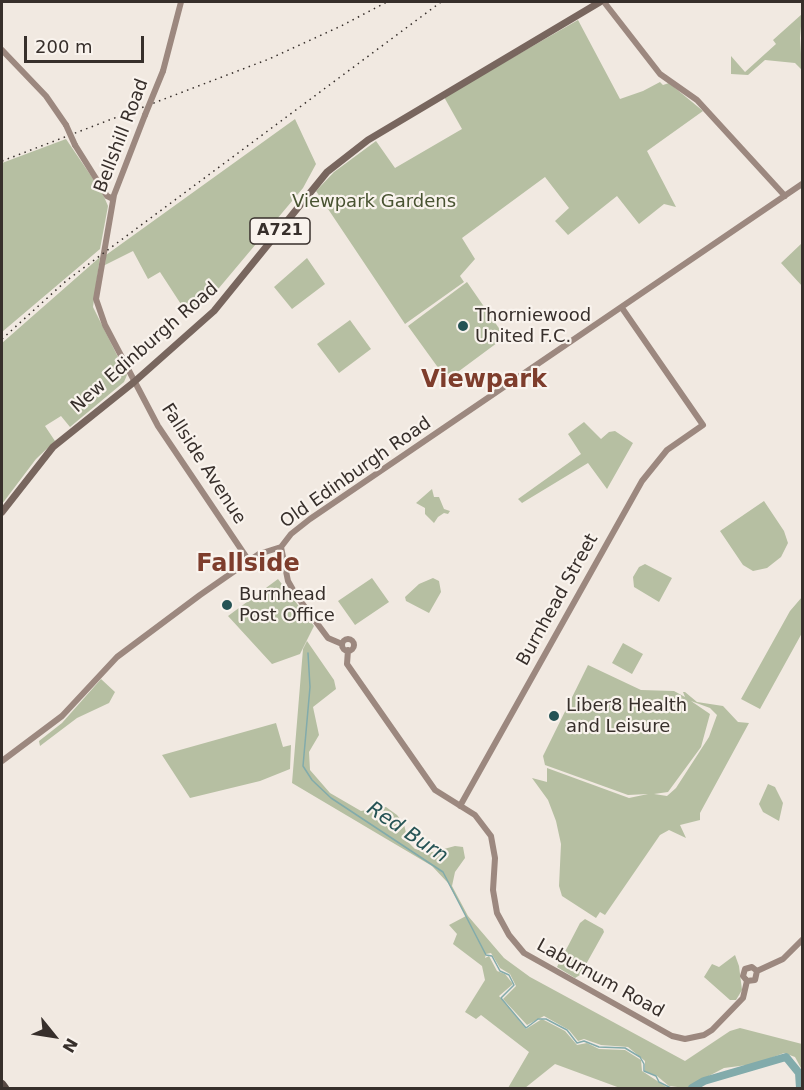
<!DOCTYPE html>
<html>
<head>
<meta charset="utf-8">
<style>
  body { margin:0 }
  #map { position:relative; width:804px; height:1090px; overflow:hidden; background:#f1e9e1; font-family:"DejaVu Sans",sans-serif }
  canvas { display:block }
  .frame { position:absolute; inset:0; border:3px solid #372f2b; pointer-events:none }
  .north { position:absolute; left:24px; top:1006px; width:60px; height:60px; -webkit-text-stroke:4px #f9f3ed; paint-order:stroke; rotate:120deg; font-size:16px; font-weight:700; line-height:24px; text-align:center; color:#372f2b }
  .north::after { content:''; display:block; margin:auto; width:21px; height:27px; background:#372f2b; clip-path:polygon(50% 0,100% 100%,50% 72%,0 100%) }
  .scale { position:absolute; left:24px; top:36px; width:120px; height:27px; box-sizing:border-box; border:3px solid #372f2b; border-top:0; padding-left:8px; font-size:18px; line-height:21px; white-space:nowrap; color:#372f2b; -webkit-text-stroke:4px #f9f3ed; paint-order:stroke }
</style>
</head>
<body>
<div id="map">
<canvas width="804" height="1090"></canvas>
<div class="frame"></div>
<div class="north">N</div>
<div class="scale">200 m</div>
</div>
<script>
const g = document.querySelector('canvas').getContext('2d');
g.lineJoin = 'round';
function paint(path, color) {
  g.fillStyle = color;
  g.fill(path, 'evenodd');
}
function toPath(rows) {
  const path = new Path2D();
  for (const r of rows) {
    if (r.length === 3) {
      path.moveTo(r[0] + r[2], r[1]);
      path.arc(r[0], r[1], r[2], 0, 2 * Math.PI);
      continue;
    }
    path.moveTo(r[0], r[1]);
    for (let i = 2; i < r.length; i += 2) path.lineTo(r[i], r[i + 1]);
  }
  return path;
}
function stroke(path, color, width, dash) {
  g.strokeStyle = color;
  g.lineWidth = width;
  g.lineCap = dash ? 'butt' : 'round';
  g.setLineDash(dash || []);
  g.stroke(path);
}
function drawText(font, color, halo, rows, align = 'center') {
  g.font = font + ' "DejaVu Sans",sans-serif';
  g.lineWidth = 4.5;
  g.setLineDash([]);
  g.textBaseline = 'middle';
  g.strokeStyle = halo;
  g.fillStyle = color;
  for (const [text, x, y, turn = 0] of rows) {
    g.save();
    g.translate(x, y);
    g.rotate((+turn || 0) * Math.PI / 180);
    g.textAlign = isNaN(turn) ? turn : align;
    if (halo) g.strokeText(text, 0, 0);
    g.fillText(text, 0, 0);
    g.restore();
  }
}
const green = toPath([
  [802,14,800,38,802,70,795,63,765,60,748,75,731,74,731,56,745,72,776,44,773,40],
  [578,20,620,99,643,91,660,82,663,85,669,83,703,111,647,151,676,207,664,204,639,224,617,196,568,235,555,221,569,208,545,177,462,238,475,259,460,276,464,282,405,324,316,191,334,172,376,141,395,168,462,129,444,97],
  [295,119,316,164,303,188,219,288,188,315,160,272,148,279,133,251,105,265,106,255],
  [66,139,102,192,108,206,100,249,2,332,2,163],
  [802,243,802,286,781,263],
  [100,257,93,307,127,375,124,382,70,427,61,416,45,426,55,441,36,459,2,504,2,343],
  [307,258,325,284,292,309,274,287],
  [467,282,505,337,447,380,408,326],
  [350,320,371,349,339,373,317,344],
  [584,422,601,439,609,432,615,431,633,443,607,489,588,463,522,503,518,499,581,454,568,434],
  [432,489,434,497,439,497,444,509,450,511,448,514,444,513,438,517,434,523,425,514,425,508,416,503],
  [764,501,784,531,788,543,781,557,767,568,753,571,743,565,720,531],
  [645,564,672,578,659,602,634,587,633,577,639,567],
  [372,578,389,602,355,625,338,601],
  [433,578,439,581,441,592,429,613,406,601,405,597,419,584],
  [278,579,314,626,300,654,272,664,228,616],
  [802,597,802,633,760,709,741,699,790,611],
  [307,641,334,680,336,689,313,707,319,735,309,752,310,770,330,793,361,811,386,807,397,815,404,824,408,842,415,849,433,852,455,846,463,847,465,858,455,872,452,886,468,916,504,958,530,977,685,1061,730,1031,740,1028,802,1044,802,1070,795,1057,784,1053,755,1064,724,1068,686,1088,669,1086,657,1076,645,1071,645,1061,628,1047,601,1045,584,1039,578,1041,569,1030,544,1016,527,1025,503,999,516,986,510,974,500,968,491,953,486,954,485,958,489,956,497,971,505,974,513,984,499,996,526,1029,542,1019,565,1031,577,1045,587,1043,599,1049,625,1050,641,1060,642,1071,668,1088,620,1088,555,1064,525,1088,508,1088,529,1052,481,1015,476,1019,465,1012,485,980,482,966,453,944,457,934,449,925,466,916,448,883,432,866,292,783,303,649],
  [623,643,643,654,632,674,612,663],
  [588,665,641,690,674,691,685,697,683,692,685,692,697,702,723,706,738,722,749,723,700,813,700,820,680,825,686,838,669,830,660,835,605,915,600,912,596,918,562,896,559,886,561,844,556,821,548,800,532,778,547,782,547,768,629,798,648,794,628,795,545,765,543,756],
  [691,701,710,708,717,715,709,737,676,788,667,796,654,794,668,792,701,747,710,714],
  [101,679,115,692,109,703,77,718,40,746,39,741,62,723],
  [276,723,283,747,291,745,290,769,260,781,190,798,162,755],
  [768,784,775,787,783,803,779,821,763,812,759,804],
  [585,919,603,929,604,932,580,975,575,978,557,967,580,923],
  [735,955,739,966,742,990,736,1000,730,1000,704,977,712,964,719,967]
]);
const stream = toPath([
  [308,653,310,687,303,766,312,780,331,798,443,872,486,955,492,956,500,971,509,975,514,985,501,998,526,1028,538,1019,546,1019,567,1030,577,1043,584,1041,599,1047,625,1048,640,1057,644,1064,644,1071,656,1076,659,1082,671,1088]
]);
const river = toPath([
  [692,1088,704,1081,786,1057,799,1073,800,1088]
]);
const secondary = toPath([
  [604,2,660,74,697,100,785,196],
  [2,50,46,96,66,125],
  [163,71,181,2],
  [145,115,114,195,96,299,105,325,158,426,249,561],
  [75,145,107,196,113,199],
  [281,547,288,581,296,595,328,638,342,644],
  [348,645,6],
  [348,650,347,664,435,790,475,815,491,836,495,858,493,890,497,913,509,935,524,953,672,1036,685,1039,704,1035,712,1030,743,998,747,981],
  [2,761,62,716,117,657,200,595,259,554,281,547,291,534,310,519,802,184],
  [460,806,642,481,667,450,703,425,622,308],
  [757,971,783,959,802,940],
  [747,981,743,976,745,969,752,967,757,971],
  [747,981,755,980,757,971]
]);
const primary = toPath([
  [2,512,53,447,134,382,214,311,327,172,368,140,600,2]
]);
const highway = toPath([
  [2,1084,5,1088]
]);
const rail = toPath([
  [2,161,269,59,341,26,387,2],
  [2,339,66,281,441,2]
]);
const secondaryBridge = toPath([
  [145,115,163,71],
  [66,125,75,145]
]);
const markers = [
  [463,326,6,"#255355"],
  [227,605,6,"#255355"],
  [554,716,6,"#255355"]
];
const shields = [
  [280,231,60]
];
const shieldNames = [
  ["A721",280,231]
];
const streetNames = [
  ["Bellshill Road",122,136,-69],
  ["New Edinburgh Road",145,348,-41],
  ["Fallside Avenue",203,464,57],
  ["Old Edinburgh Road",356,473,-35],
  ["Burnhead Street",558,600,-61],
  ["Laburnum Road",600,979,29]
];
const parkNames = [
  ["Viewpark Gardens",374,202]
];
const poiNames = [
  ["Thorniewood",475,316],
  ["United F.C.",475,337],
  ["Burnhead",239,595],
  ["Post Office",239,616],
  ["Liber8 Health",566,706],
  ["and Leisure",566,727]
];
const waterNames = [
  ["Red Burn",407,833,34]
];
const districtNames = [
  ["Viewpark",484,381],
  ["Fallside",248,565]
];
paint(green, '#b6bfa2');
stroke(stream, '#82abab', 1.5);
stroke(river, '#82abab', 8);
stroke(secondary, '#9c887f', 6);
stroke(primary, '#78665e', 7);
stroke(highway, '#574943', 8);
stroke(rail, '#372f2b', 1.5, [1.5, 4.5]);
stroke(secondaryBridge, '#9c887f', 6);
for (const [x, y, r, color] of markers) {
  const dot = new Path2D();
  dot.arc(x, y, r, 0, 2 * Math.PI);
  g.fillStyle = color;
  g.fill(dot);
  stroke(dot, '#f9f3ed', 2);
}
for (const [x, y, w] of shields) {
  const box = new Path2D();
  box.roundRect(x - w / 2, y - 13, w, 26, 4.5);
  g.fillStyle = '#f9f3ed';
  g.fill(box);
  stroke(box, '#372f2b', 1.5);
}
drawText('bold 16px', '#372f2b', null, shieldNames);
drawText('18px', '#372f2b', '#f9f3ed', streetNames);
drawText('18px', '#485331', '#f9f3ed', parkNames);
drawText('18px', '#372f2b', '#f9f3ed', poiNames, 'left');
drawText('italic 20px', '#255355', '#f9f3ed', waterNames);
drawText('bold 24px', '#7e3d2c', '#f9f3ed', districtNames);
</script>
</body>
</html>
